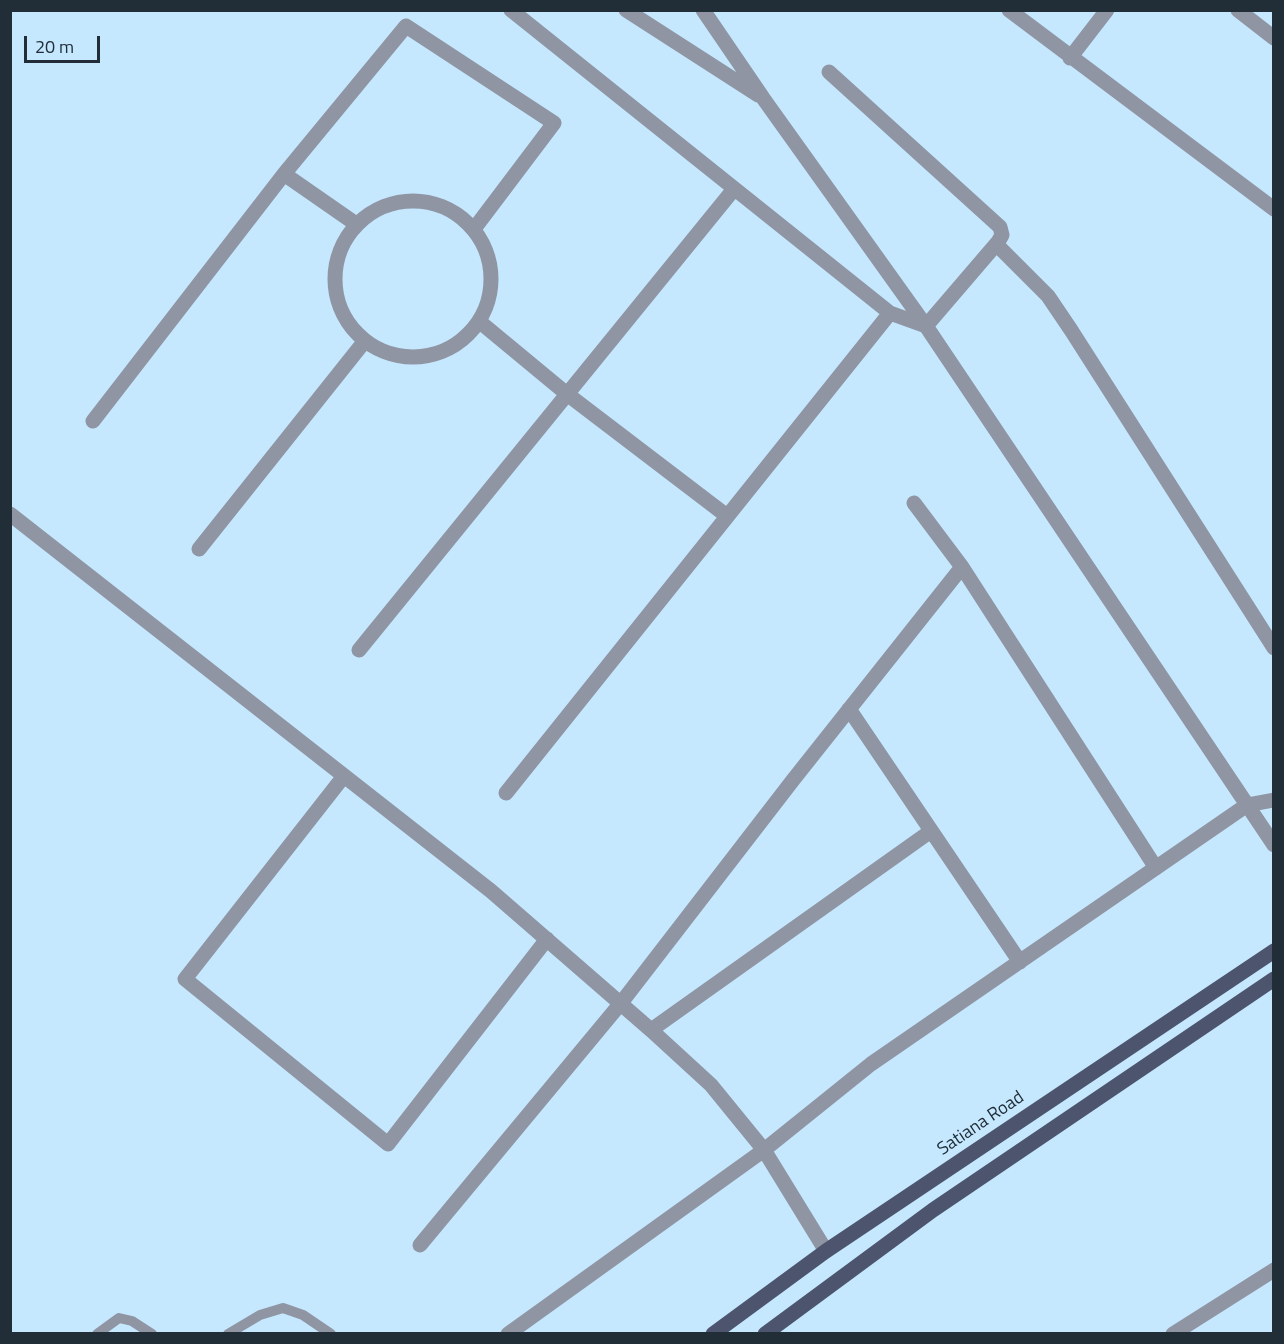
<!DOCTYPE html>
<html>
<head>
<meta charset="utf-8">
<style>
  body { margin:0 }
  #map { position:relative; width:1284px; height:1344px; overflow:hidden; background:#c5e8ff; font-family:"Titillium Web",sans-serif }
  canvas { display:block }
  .frame { position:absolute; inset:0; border:12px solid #212e37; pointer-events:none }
  .scale { position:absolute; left:24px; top:36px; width:76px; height:27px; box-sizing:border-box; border:3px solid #212e37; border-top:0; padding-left:8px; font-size:18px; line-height:21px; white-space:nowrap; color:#212e37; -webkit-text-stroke:4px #c5e8ff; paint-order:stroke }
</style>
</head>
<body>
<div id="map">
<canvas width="1284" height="1344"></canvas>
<div class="frame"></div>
<div class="scale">20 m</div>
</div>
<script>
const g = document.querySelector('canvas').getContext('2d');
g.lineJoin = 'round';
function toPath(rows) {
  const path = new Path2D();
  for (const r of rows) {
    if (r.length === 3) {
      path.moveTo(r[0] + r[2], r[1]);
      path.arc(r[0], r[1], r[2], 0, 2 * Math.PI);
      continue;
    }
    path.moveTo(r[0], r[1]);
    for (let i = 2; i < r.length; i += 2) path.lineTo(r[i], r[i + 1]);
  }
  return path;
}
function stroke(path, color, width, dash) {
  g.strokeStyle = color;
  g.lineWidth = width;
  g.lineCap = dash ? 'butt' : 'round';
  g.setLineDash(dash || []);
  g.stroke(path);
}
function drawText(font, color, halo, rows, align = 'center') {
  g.font = font + ' "Titillium Web",sans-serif';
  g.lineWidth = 6;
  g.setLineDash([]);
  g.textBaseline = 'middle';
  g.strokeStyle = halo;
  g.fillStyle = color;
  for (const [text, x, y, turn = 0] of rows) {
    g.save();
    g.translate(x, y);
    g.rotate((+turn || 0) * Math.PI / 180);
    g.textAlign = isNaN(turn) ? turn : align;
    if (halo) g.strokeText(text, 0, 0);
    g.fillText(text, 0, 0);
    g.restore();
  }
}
const service = toPath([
  [97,1334,119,1318,132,1321,152,1334],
  [228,1334,260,1315,283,1308,303,1315,331,1334]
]);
const minor = toPath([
  [511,10,890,313,926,326,1274,845],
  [626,10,758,95],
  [703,10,763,98,926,326,998,242,1002,235,1000,227,829,72],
  [1009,10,1274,209],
  [1238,10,1274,38],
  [1070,58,1107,10],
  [284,174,356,224],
  [413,279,78],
  [996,244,1048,296,1071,330,1274,648],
  [480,322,567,394,727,516],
  [93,421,284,174,406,26,554,123,474,229],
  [914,503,962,567,1156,868],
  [10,514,491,891,651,1030,711,1085,764,1150,826,1251],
  [199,549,364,342],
  [359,650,734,189],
  [849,709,1020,962],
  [344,776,185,979,388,1144,547,939],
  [506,793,890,313],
  [651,1030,931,831],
  [420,1245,621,1003,793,780,962,567],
  [508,1334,764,1150,871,1064,1247,805,1274,800],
  [1173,1334,1274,1270]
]);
const primary = toPath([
  [713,1334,826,1251,1274,951],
  [765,1334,933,1210,1274,979]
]);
const streetNames = [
  ["Satiana Road",981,1124,-34]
];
stroke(service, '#8f95a3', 10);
stroke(minor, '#8f95a3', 15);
stroke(primary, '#4c556d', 15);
drawText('18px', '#212e37', '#c5e8ff', streetNames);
</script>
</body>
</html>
